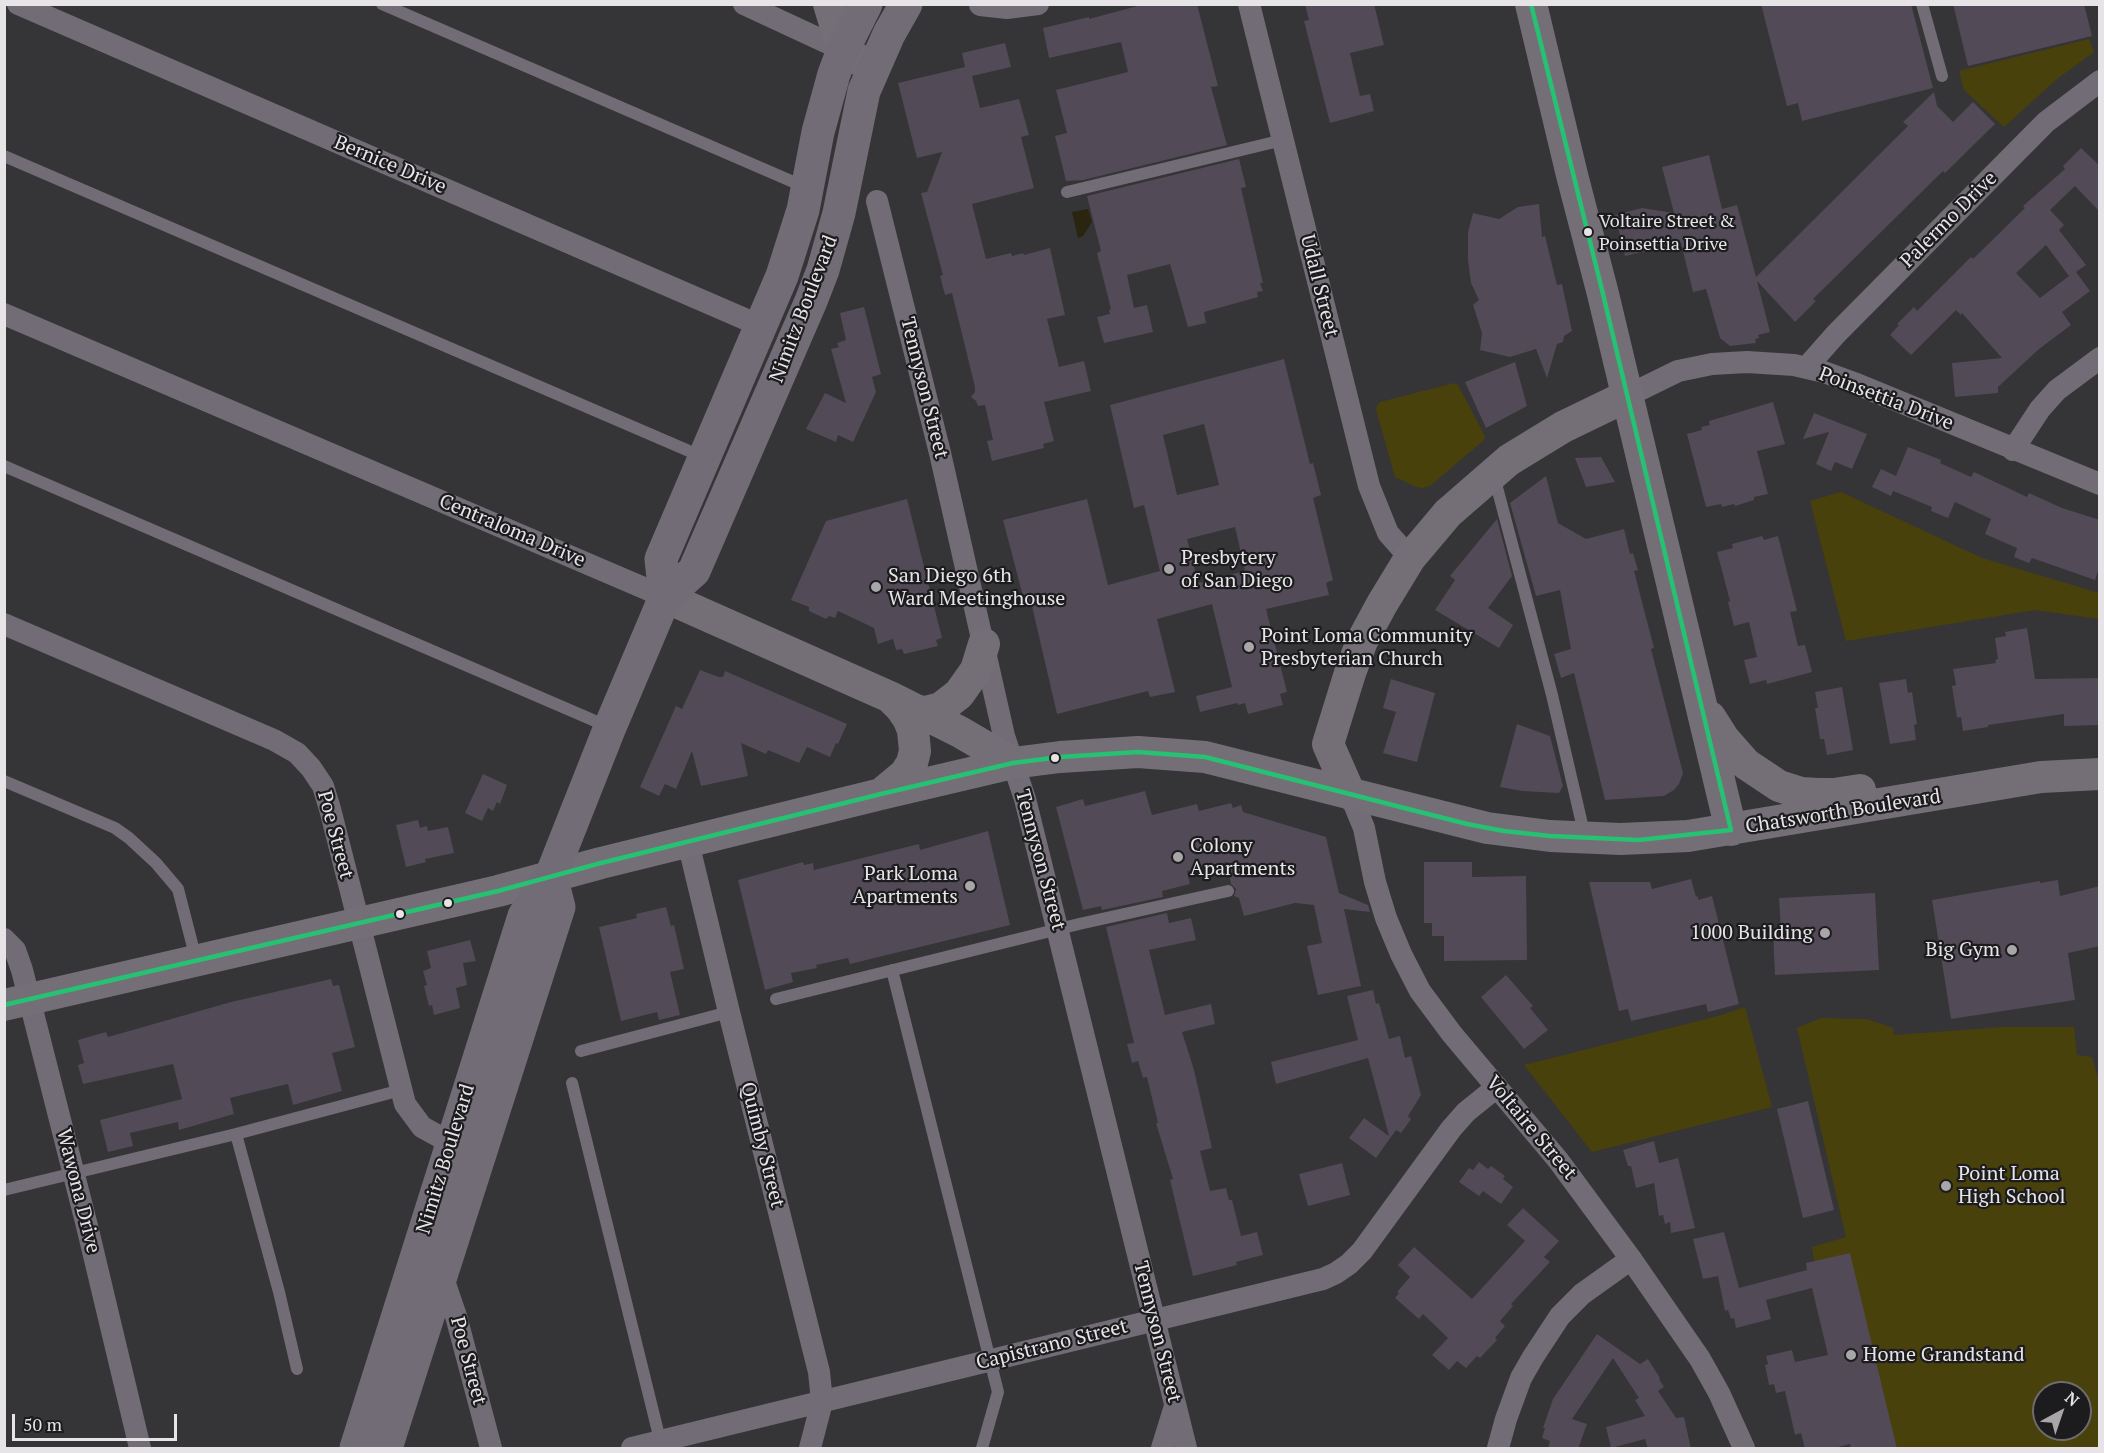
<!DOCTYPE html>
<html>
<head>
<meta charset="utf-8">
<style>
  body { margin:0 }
  #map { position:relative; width:2104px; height:1453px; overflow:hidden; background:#353436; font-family:"PT Serif",serif }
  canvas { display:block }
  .frame { position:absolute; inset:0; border:6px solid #e6e4e7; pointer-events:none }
  .north { position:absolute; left:2032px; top:1381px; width:60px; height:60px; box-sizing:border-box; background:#1c1b1d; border:2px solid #6d6b6e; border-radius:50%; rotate:40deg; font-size:16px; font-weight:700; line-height:24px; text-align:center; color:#e6e4e7 }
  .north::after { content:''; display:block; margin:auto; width:21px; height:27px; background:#a8a6a9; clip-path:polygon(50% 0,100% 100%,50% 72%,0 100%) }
  .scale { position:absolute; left:12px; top:1414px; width:165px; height:27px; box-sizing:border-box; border:3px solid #e6e4e7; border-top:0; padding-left:8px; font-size:18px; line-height:21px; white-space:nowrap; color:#e6e4e7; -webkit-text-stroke:4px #1c1b1d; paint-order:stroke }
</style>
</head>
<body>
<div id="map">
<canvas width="2104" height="1453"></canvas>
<div class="frame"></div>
<div class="north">N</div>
<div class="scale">50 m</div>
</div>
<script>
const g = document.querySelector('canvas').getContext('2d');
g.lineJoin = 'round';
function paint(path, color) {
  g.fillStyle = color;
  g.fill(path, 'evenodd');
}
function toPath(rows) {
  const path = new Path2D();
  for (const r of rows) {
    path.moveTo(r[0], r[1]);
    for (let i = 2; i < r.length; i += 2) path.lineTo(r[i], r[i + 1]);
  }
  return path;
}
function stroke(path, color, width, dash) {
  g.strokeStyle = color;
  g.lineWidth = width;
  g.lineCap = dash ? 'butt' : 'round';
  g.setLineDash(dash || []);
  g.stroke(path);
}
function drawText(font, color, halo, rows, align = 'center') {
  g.font = font + ' "PT Serif",serif';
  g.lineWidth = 4.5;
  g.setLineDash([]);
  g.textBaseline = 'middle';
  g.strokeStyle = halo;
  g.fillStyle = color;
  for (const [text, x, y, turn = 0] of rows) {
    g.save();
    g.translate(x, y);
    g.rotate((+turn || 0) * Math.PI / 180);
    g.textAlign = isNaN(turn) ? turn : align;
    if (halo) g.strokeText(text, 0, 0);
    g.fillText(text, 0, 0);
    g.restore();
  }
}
const green = toPath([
  [2089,39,2094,52,2057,79,2004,127,1964,90,1959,71],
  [1454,383,1458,385,1485,436,1484,440,1430,486,1423,488,1416,487,1395,477,1376,410,1377,406,1380,402],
  [1841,492,1982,558,2099,593,2099,619,2035,610,1846,641,1810,501],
  [1745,1007,1772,1107,1592,1152,1524,1065,1718,1016],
  [1821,1018,1867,1019,1893,1028,1894,1035,2004,1027,2074,1027,2077,1055,2092,1057,2099,1081,2099,1448,1851,1448,1806,1263,1814,1261,1812,1247,1846,1237,1797,1028],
  [2044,1393,2080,1393,2080,1429,2044,1429]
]);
const water = toPath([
  [1088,209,1092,222,1083,236,1078,238,1072,212]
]);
const building = toPath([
  [1145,4,1197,4,1218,86,1211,87,1227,145,1083,180,1066,181,1055,136,1067,133,1056,90,1128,72,1121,42,1049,58,1043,28,1089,17,1089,19],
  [1305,4,1374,4,1384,45,1350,53,1360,96,1370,94,1374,111,1330,123,1304,21,1309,20],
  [1761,4,1911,4,1933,88,1802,121,1798,103,1787,106],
  [1953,4,2084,4,2092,36,1968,66],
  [1005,43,1011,67,972,76,980,108,1019,99,1029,135,1021,137,1034,188,972,204,986,259,1011,253,1012,256,1023,253,1024,255,1050,248,1065,315,1047,319,1059,367,1084,361,1091,391,1044,402,1054,441,1043,444,1044,448,992,461,987,441,993,440,985,405,978,406,976,401,971,397,975,392,975,387,952,293,945,295,940,276,943,275,921,193,927,192,942,152,917,158,898,83,965,67,962,53],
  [1934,92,1937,106,1953,122,1973,102,1995,124,1945,173,1943,171,1813,299,1816,301,1795,322,1757,281,1770,332,1758,335,1759,338,1755,339,1756,343,1730,346,1720,338,1706,289,1693,292,1681,243,1625,256,1615,215,1642,208,1674,213,1662,167,1709,155,1722,209,1737,205,1756,277,1908,126,1903,122],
  [2081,148,2100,166,2100,212,2075,186,2050,210,2064,225,2059,230,2086,265,2076,272,2090,291,2062,312,2071,325,2039,349,1998,387,1998,393,1955,397,1952,363,2002,358,1962,313,1961,315,1956,310,1911,355,1890,335,1899,325,1897,324,1914,307,1917,311,1971,257,1973,259,2025,208,2023,206,2065,169,2063,166],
  [2046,245,2069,276,2040,298,2016,273],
  [1239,159,1246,187,1241,188,1263,283,1260,283,1263,291,1257,292,1258,297,1204,312,1206,323,1188,327,1170,264,1127,275,1134,308,1147,305,1153,332,1104,343,1097,317,1110,314,1109,310,1111,309,1097,253,1101,251,1087,196],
  [1539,204,1542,237,1545,236,1557,285,1562,284,1572,331,1564,336,1563,342,1557,344,1547,378,1536,349,1510,357,1480,350,1482,333,1473,305,1479,300,1471,283,1468,260,1468,232,1473,213,1499,219,1518,207],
  [864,307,881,374,872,377,876,392,853,442,838,435,836,442,806,429,825,393,846,403,831,349,839,347,837,343,846,340,840,313],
  [1284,359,1310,464,1313,463,1321,495,1313,498,1333,580,1326,583,1329,595,1266,609,1287,692,1280,694,1283,705,1248,714,1245,703,1238,705,1237,703,1200,712,1196,696,1232,687,1212,604,1157,619,1175,692,1150,697,1148,691,1057,714,1031,602,1025,604,1003,520,1087,499,1108,585,1160,571,1144,505,1134,508,1110,405],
  [1204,424,1219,485,1177,495,1163,435],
  [1235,527,1245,571,1198,583,1187,539],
  [1515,362,1527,406,1486,428,1465,382],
  [1773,402,1785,444,1757,451,1768,494,1754,497,1754,500,1735,506,1734,504,1722,507,1721,504,1706,507,1687,434,1702,430,1701,427,1710,425,1709,421],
  [1814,413,1867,434,1852,469,1835,462,1831,471,1816,464,1829,432,1803,439],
  [1908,447,1941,460,1940,463,1971,477,1974,472,2027,497,2029,493,2062,508,2100,520,2100,565,2095,580,2032,558,2029,563,2014,557,2017,548,1985,534,1991,519,1955,502,1948,518,1931,511,1932,507,1893,491,1891,496,1872,487,1881,469,1896,476],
  [1601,457,1615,482,1586,487,1575,458],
  [1546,476,1558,523,1586,539,1624,529,1630,554,1633,553,1638,570,1634,571,1654,648,1651,649,1683,773,1679,784,1674,790,1664,796,1605,800,1574,673,1561,678,1554,654,1571,649,1560,590,1536,596,1510,503],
  [907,499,942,638,936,640,938,646,904,654,902,649,896,650,893,639,878,644,874,628,838,611,835,618,829,616,826,619,809,611,809,607,791,600,826,521],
  [1497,519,1512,576,1488,608,1513,625,1499,648,1435,610,1455,580,1450,576],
  [1762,536,1764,540,1778,536,1797,611,1790,612,1798,646,1805,645,1812,672,1767,684,1766,680,1750,684,1744,660,1757,657,1749,622,1734,626,1728,602,1730,601,1717,552,1733,548,1732,544],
  [2027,628,2035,679,2100,678,2100,725,2064,726,2064,714,1988,725,1988,727,1963,731,1961,717,1957,718,1952,686,1956,685,1953,669,1996,663,1995,660,1998,659,1995,638,2006,636,2005,632],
  [700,670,719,677,723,677,725,671,847,724,838,744,836,743,830,757,807,747,799,763,768,750,766,754,741,743,748,776,701,786,692,751,676,789,665,784,659,796,640,787,676,706,682,709],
  [1391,679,1435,693,1417,762,1383,753,1396,712,1383,708],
  [1906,679,1908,693,1912,692,1917,724,1914,725,1916,740,1890,744,1879,683],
  [1842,687,1853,750,1827,755,1824,739,1820,739,1815,708,1818,708,1815,692],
  [1517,724,1550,736,1563,786,1559,793,1522,791,1500,787],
  [483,774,507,785,500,804,497,802,493,811,488,808,482,821,465,813],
  [1145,791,1152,815,1197,804,1199,811,1231,803,1233,808,1241,805,1243,812,1326,837,1339,893,1368,905,1370,912,1344,909,1361,986,1318,995,1307,946,1322,943,1314,905,1295,903,1244,916,1239,898,1234,896,1236,889,1231,884,1227,862,1187,871,1190,884,1162,891,1163,897,1102,910,1101,906,1083,910,1056,807,1083,799,1085,806],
  [418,820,420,828,427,826,428,831,448,827,454,853,425,859,426,862,406,867,396,825],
  [988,831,1010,925,850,964,848,958,816,965,817,968,791,973,793,982,765,990,738,880,803,862,804,865,813,863,814,870,919,844,920,850],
  [1424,862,1472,862,1472,877,1526,876,1527,960,1444,961,1444,936,1432,936,1432,923,1424,923],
  [1691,879,1696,897,1698,896,1698,900,1712,896,1739,1004,1708,1012,1706,1004,1631,1021,1628,1009,1619,1011,1589,882,1650,882,1652,889],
  [2058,880,2060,896,2100,886,2100,946,2068,953,2075,1000,1951,1019,1932,900,2040,881,2040,883],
  [1875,893,1879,970,1775,975,1773,931,1781,931,1779,898],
  [666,907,671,926,674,925,684,969,670,972,680,1015,659,1020,657,1012,621,1021,599,927,637,918,636,914],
  [1167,913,1169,923,1191,918,1196,940,1149,950,1165,1015,1211,1004,1215,1024,1182,1032,1194,1070,1212,1148,1200,1151,1210,1191,1226,1188,1229,1200,1232,1200,1241,1236,1257,1232,1263,1255,1236,1262,1237,1265,1193,1276,1170,1180,1173,1179,1156,1123,1158,1123,1147,1077,1143,1078,1138,1061,1132,1063,1127,1044,1134,1043,1106,927],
  [470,940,476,961,463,963,467,985,456,988,460,1008,434,1015,432,1005,429,1006,424,986,427,985,423,971,431,968,427,951],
  [1506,975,1533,1006,1530,1008,1548,1030,1524,1049,1481,997],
  [331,979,333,986,339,985,355,1047,332,1053,342,1091,293,1105,288,1084,254,1092,230,1098,234,1114,179,1130,178,1122,130,1133,133,1146,108,1152,100,1120,182,1099,173,1064,83,1084,78,1065,84,1063,78,1040,106,1032,108,1037,231,1002],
  [1373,990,1376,1004,1379,1003,1389,1039,1400,1036,1405,1058,1411,1056,1421,1095,1408,1116,1411,1119,1401,1133,1396,1130,1376,1158,1349,1138,1364,1118,1389,1136,1368,1058,1276,1084,1271,1062,1358,1040,1347,996],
  [1808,1101,1834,1210,1803,1218,1777,1109],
  [1654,1141,1659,1163,1678,1158,1695,1228,1671,1233,1670,1222,1665,1224,1663,1215,1659,1216,1654,1183,1636,1188,1631,1166,1628,1166,1623,1150],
  [1479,1162,1488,1169,1491,1166,1505,1176,1503,1179,1513,1187,1501,1204,1483,1191,1479,1196,1459,1182,1469,1168,1473,1170],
  [1342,1163,1350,1195,1308,1206,1299,1174],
  [1523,1208,1559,1241,1544,1257,1550,1262,1511,1304,1513,1306,1500,1321,1505,1326,1495,1338,1497,1340,1480,1358,1477,1356,1466,1368,1457,1361,1449,1370,1432,1355,1448,1338,1423,1314,1419,1319,1395,1298,1399,1293,1397,1292,1410,1277,1398,1265,1414,1247,1472,1299,1525,1241,1507,1225],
  [1724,1232,1739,1288,1807,1270,1806,1263,1850,1253,1897,1449,1851,1449,1850,1444,1830,1449,1805,1449,1801,1433,1795,1435,1785,1391,1776,1393,1774,1384,1769,1385,1765,1365,1768,1364,1766,1356,1792,1350,1795,1362,1828,1355,1812,1288,1766,1300,1771,1319,1736,1328,1734,1318,1731,1319,1728,1310,1725,1311,1718,1276,1703,1279,1693,1239],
  [1597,1334,1640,1364,1648,1359,1660,1378,1659,1379,1664,1387,1658,1391,1676,1418,1684,1417,1691,1449,1648,1449,1645,1439,1611,1448,1606,1427,1645,1416,1635,1400,1639,1398,1613,1358,1572,1419,1587,1424,1578,1449,1548,1449,1550,1441,1542,1438,1545,1428,1543,1428,1553,1399]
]);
const lane = toPath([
  [382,4,805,187],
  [1922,4,1942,76],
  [4,156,703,457],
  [1067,192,1283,140],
  [4,466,609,727],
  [1494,476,1552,695,1585,837],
  [4,781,115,828,129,838,156,863,178,889,196,959],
  [892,970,998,1392,982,1448],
  [776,999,1079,924,1228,891],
  [581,1051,729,1012],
  [572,1083,661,1444],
  [236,1134,279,1292,297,1369],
  [4,1190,236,1134,401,1090]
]);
const street = toPath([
  [18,4,761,326],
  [744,4,843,50],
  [1249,4,1369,486,1388,533,1410,558],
  [980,5,1007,8,1038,4],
  [877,201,940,453,1004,736,1025,799,1186,1448],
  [4,314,665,597],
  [1806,368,1836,334,2046,122,2100,81],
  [1627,396,1678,371,1712,364,1747,362,1794,365,1824,372,1854,383,2100,484],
  [2013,450,2040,409,2057,390,2100,358],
  [4,624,274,740,297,753,311,768,323,786,330,809,405,1104,422,1127,451,1143],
  [1350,794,1364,828,1375,882,1386,918,1401,954,1420,991,1452,1034,1558,1160,1631,1259,1700,1359,1719,1393,1744,1448],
  [688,842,729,1012,819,1372,822,1402,810,1448],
  [4,939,15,950,22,970,87,1226,140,1448],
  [442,1275,456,1316,491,1448],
  [632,1448,1323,1279,1336,1273,1349,1264,1362,1251,1451,1129,1466,1112,1497,1087],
  [1162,1448,1175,1406],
  [1498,1448,1506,1419,1521,1378,1533,1357,1560,1316,1582,1294,1631,1259]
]);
const secondary = toPath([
  [829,4,843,50,859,60],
  [1531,4,1572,175,1603,294,1731,830],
  [665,597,890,697,960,732,1013,763],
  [917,711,926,712,941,708,959,694,976,670,984,644],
  [1710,717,1724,739,1746,764,1779,786,1801,793,1818,794,1834,794,1860,790],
  [881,794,905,774,912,763,915,751,913,730,908,718,901,708,891,698],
  [1350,794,1328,744,1350,673,1362,641,1382,604,1410,558,1448,513,1509,460,1563,427,1627,396],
  [4,1005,498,891,601,863,881,794,1013,763,1060,757,1138,752,1205,757,1487,828,1550,836,1621,839,1688,836,2041,777,2100,774]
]);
const primary = toPath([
  [665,597,661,559,782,276,803,210,818,132,834,74,843,50,866,4],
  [356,1448,524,916,551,876,610,727,665,597,694,571,811,301,823,270,839,213,864,91,889,34,906,4],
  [386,1448,559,907,551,876]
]);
const bus1 = toPath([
  [4,1005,498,891,601,863,881,794,1013,763,1060,757,1138,752,1205,757,1467,824,1504,831,1550,836,1639,840,1731,830,1603,294,1531,4]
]);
const markers = [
  [1588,232,5,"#e6e4e7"],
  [1169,569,6,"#a8a6a9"],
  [876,587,6,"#a8a6a9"],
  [1249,647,6,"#a8a6a9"],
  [1055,758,5,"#e6e4e7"],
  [1178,857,6,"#a8a6a9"],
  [970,886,6,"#a8a6a9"],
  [448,903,5,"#e6e4e7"],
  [400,914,5,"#e6e4e7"],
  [1825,933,6,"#a8a6a9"],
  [2012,950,6,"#a8a6a9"],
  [1946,1186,6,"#a8a6a9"],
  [1851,1355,6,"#a8a6a9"]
];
const busNames = [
  ["Voltaire Street &",1599,222],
  ["Poinsettia Drive",1599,245]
];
const streetNames = [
  ["Bernice Drive",390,165,23],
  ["Palermo Drive",1949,220,-45],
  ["Udall Street",1319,286,76],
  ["Nimitz Boulevard",804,309,-69],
  ["Tennyson Street",924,388,76],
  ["Poinsettia Drive",1886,399,21],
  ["Centraloma Drive",512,531,23],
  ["Chatsworth Boulevard",1843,812,-9],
  ["Poe Street",335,835,75],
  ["Tennyson Street",1040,860,75],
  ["Voltaire Street",1531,1128,50],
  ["Quimby Street",762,1145,76],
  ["Nimitz Boulevard",446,1159,-73],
  ["Wawona Drive",78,1191,76],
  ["Tennyson Street",1157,1332,76],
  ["Capistrano Street",1052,1345,-14],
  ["Poe Street",468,1361,75]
];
const poiNames = [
  ["Presbytery",1181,558],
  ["of San Diego",1181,581],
  ["San Diego 6th",888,576],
  ["Ward Meetinghouse",888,599],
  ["Point Loma Community",1261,636],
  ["Presbyterian Church",1261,659],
  ["Colony",1190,846],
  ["Apartments",1190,869],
  ["Park Loma",958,874,"right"],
  ["Apartments",958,897,"right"],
  ["1000 Building",1813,933,"right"],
  ["Big Gym",2000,950,"right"],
  ["Point Loma",1958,1174],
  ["High School",1958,1197],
  ["Home Grandstand",1863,1355]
];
paint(green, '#49410c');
paint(water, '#29250f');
paint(building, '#524a56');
stroke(lane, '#716c75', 12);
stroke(street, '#716c75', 22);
stroke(secondary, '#746f77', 32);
stroke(primary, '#726c76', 33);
stroke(bus1, '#26c172', 4.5);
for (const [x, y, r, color] of markers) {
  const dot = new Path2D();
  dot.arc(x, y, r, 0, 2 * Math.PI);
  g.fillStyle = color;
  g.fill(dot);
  stroke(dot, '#1c1b1d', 2);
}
drawText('18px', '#e6e4e7', '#1c1b1d', busNames, 'left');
drawText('20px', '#e6e4e7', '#1c1b1d', streetNames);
drawText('20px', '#e6e4e7', '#1c1b1d', poiNames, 'left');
</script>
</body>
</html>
